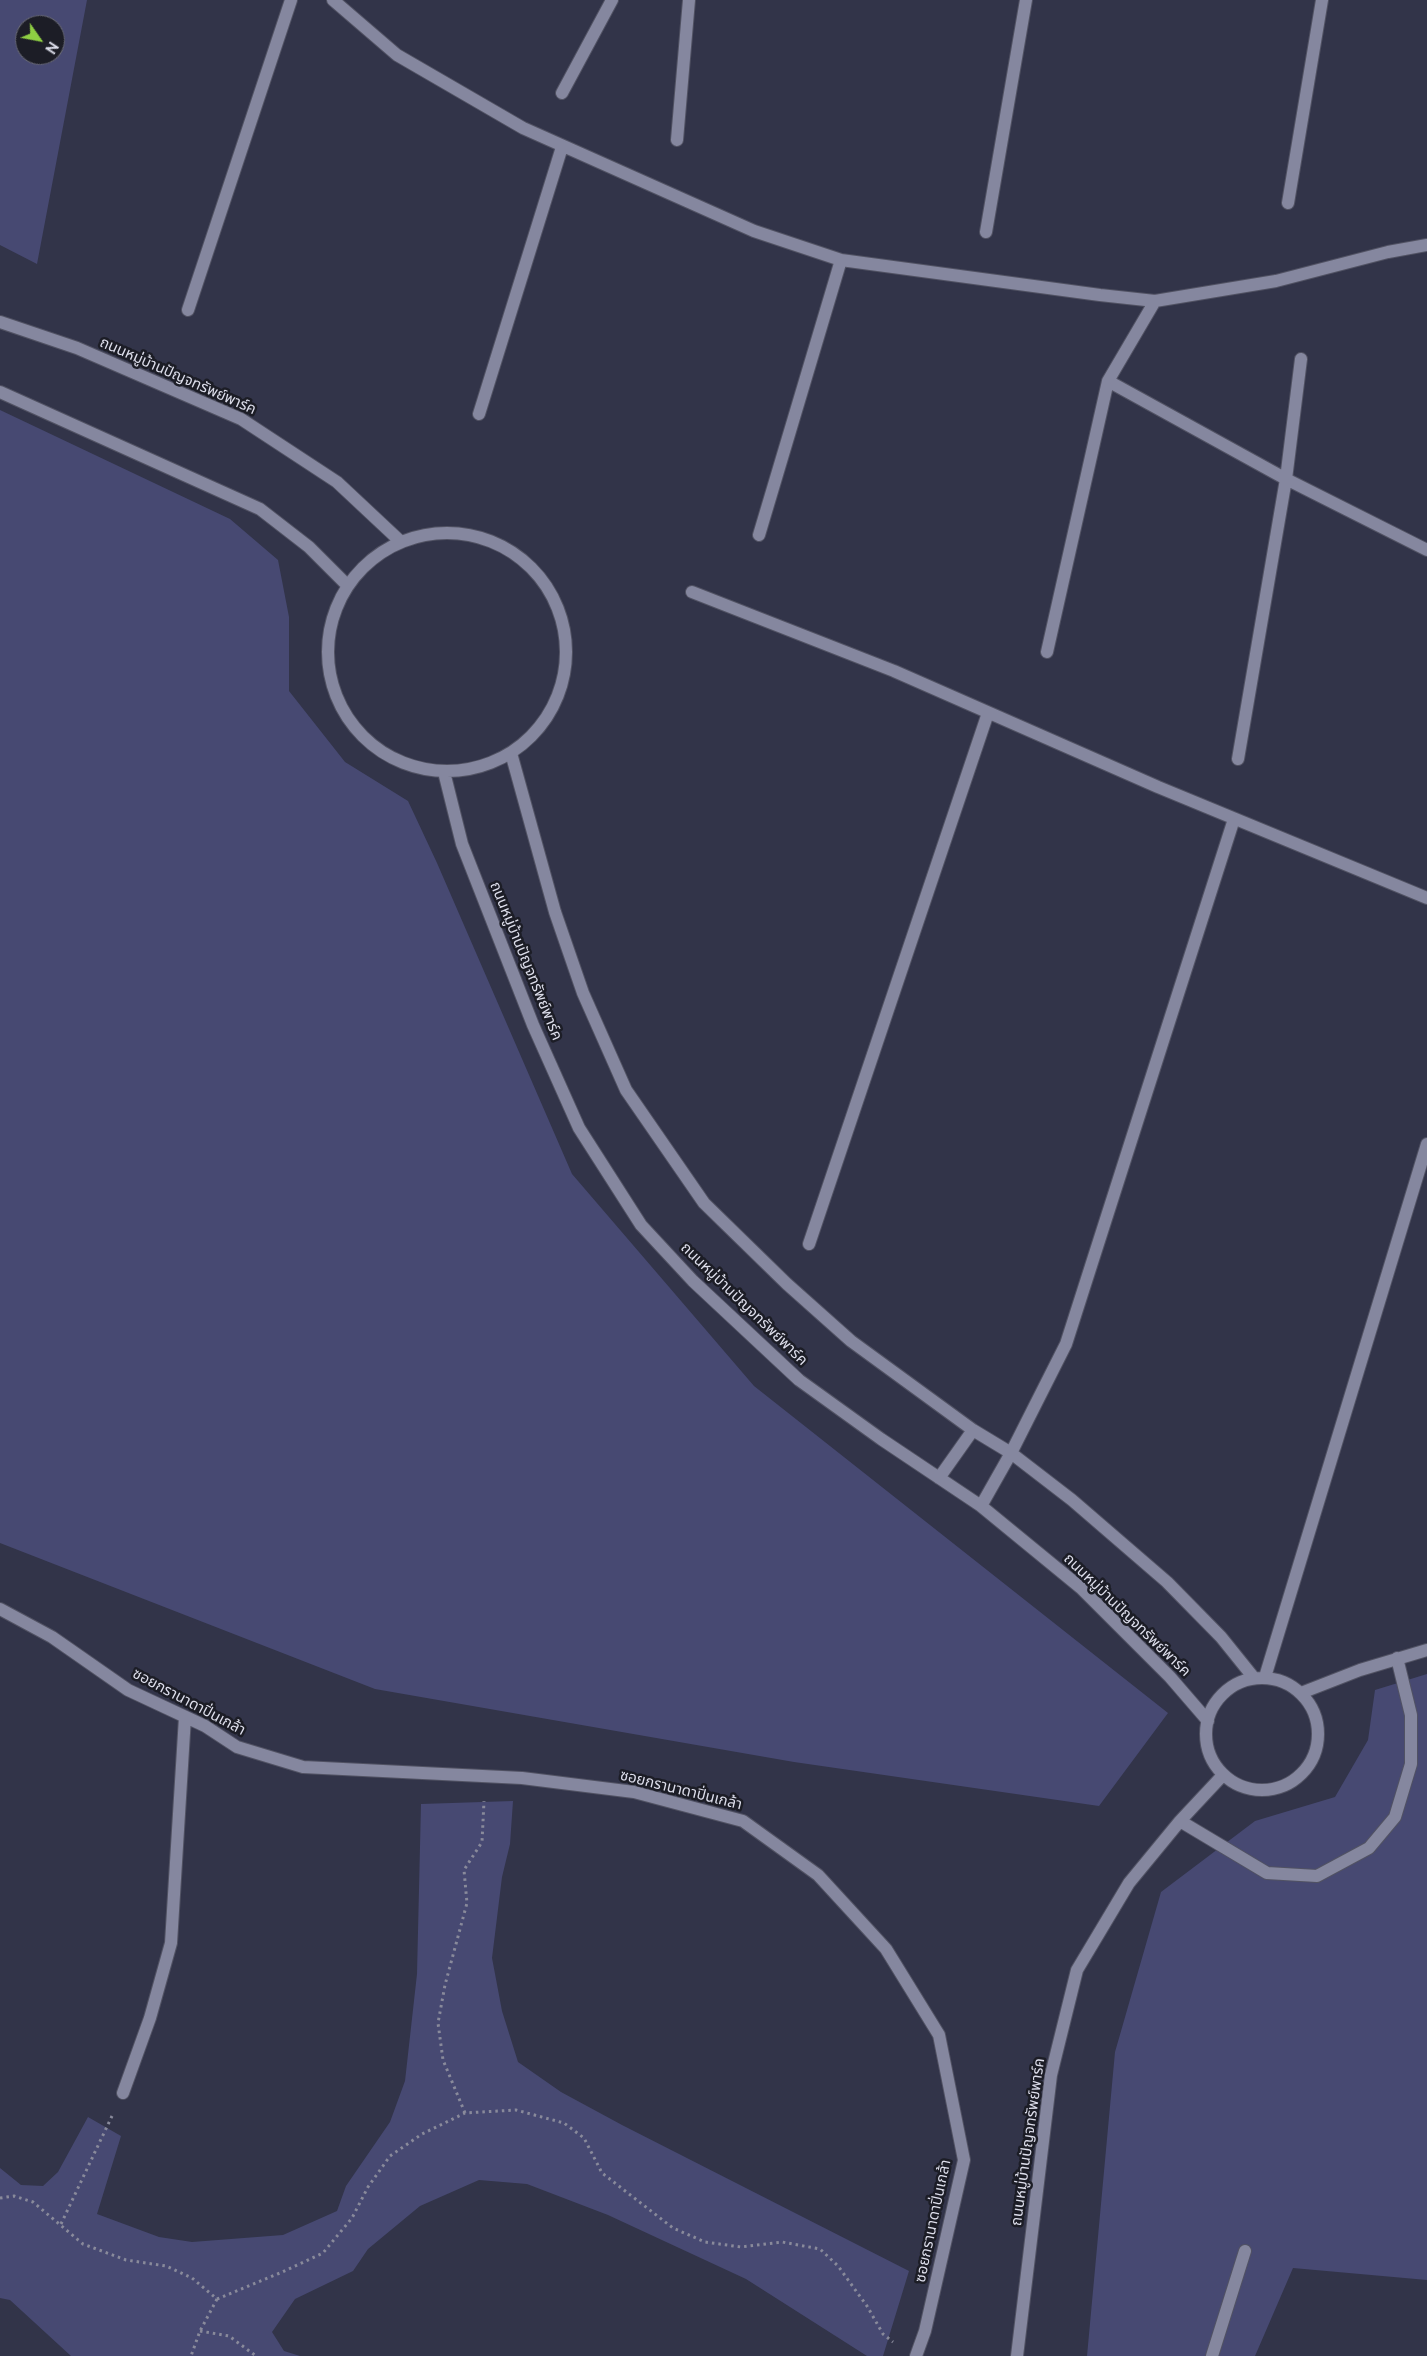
<!DOCTYPE html>
<html>
<head>
<meta charset="utf-8">
<style>
  body { margin:0 }
  #map { position:relative; width:1427px; height:2356px; overflow:hidden; background:#323449; font-family:Raleway,sans-serif }
  canvas { display:block }
  .north { position:absolute; left:15px; top:15px; width:50px; height:50px; box-sizing:border-box; background:#1c1d26; border:1px solid #696a75; border-radius:50%; rotate:123deg; font-size:14px; font-weight:700; line-height:20px; text-align:center; color:#dddeeb }
  .north::after { content:''; display:block; margin:auto; width:18px; height:22px; background:#8ece43; clip-path:polygon(50% 0,100% 100%,50% 72%,0 100%) }
</style>
</head>
<body>
<div id="map">
<canvas width="1427" height="2356"></canvas>
<div class="north">N</div>
</div>
<script>
const g = document.querySelector('canvas').getContext('2d');
g.lineJoin = 'round';
function paint(path, color) {
  g.fillStyle = color;
  g.fill(path, 'evenodd');
}
function toPath(rows) {
  const path = new Path2D();
  for (const r of rows) {
    if (r.length === 3) {
      path.moveTo(r[0] + r[2], r[1]);
      path.arc(r[0], r[1], r[2], 0, 2 * Math.PI);
      continue;
    }
    path.moveTo(r[0], r[1]);
    for (let i = 2; i < r.length; i += 2) path.lineTo(r[i], r[i + 1]);
  }
  return path;
}
function stroke(path, color, width, dash) {
  g.strokeStyle = color;
  g.lineWidth = width;
  g.lineCap = dash ? 'butt' : 'round';
  g.setLineDash(dash || []);
  g.stroke(path);
}
function drawText(font, color, halo, rows, align = 'center') {
  g.font = font + ' Raleway,"Noto Sans Thai",sans-serif';
  g.lineWidth = 5;
  g.setLineDash([]);
  g.textBaseline = 'middle';
  g.strokeStyle = halo;
  g.fillStyle = color;
  for (const [text, x, y, turn = 0] of rows) {
    g.save();
    g.translate(x, y);
    g.rotate((+turn || 0) * Math.PI / 180);
    g.textAlign = isNaN(turn) ? turn : align;
    if (halo) g.strokeText(text, 0, 0);
    g.fillText(text, 0, 0);
    g.restore();
  }
}
const green = toPath([
  [0,0,87,0,37,264,0,245],
  [25,25,55,25,55,55,25,55],
  [0,410,230,519,278,560,289,617,289,691,345,762,408,801,437,863,572,1174,754,1386,1168,1713,1099,1806,794,1762,375,1689,0,1543],
  [1427,1674,1427,2280,1293,2268,1255,2356,1087,2356,1115,2052,1161,1892,1255,1821,1335,1797,1368,1740,1375,1690],
  [513,1801,510,1844,502,1877,492,1958,502,2011,518,2062,561,2092,622,2125,909,2271,883,2356,867,2356,746,2279,608,2215,527,2184,479,2180,420,2206,368,2249,353,2271,295,2299,272,2332,284,2351,300,2356,71,2356,10,2300,0,2298,0,2168,21,2185,43,2186,58,2172,88,2117,121,2136,97,2214,159,2237,192,2242,283,2235,337,2211,346,2186,390,2122,405,2081,417,1974,421,1804]
]);
const path = toPath([
  [465,2113,443,2060,438,2023,445,1985,467,1903,464,1870,482,1842,484,1801],
  [0,2198,14,2196,33,2202,83,2244,126,2260,166,2266,192,2278,217,2299,200,2331,191,2356],
  [61,2224,112,2116],
  [217,2299,280,2273,323,2253,352,2218,368,2187,390,2156,422,2134,465,2113,516,2110,564,2123,584,2138,602,2173,673,2228,705,2242,741,2247,782,2242,820,2249,838,2266,867,2306,883,2334,893,2342],
  [200,2331,229,2336,256,2356]
]);
const minor = toPath([
  [333,0,397,55,523,128,754,231,841,260,1100,295,1155,301,1276,281,1388,252,1427,245],
  [562,93,612,0],
  [677,140,689,0],
  [1288,203,1322,0],
  [986,232,1026,0],
  [188,310,291,0],
  [0,322,77,348,241,419,337,482,400,541],
  [1108,381,1286,479,1427,550],
  [0,392,260,509,309,547,347,585],
  [479,414,562,147],
  [447,652,119],
  [759,535,841,260],
  [692,592,894,671,1158,787,1427,898],
  [1047,652,1108,381,1155,301],
  [511,753,555,912,583,993,626,1090,704,1203,787,1284,851,1341,973,1430,1011,1453,1072,1500,1167,1582,1221,1637,1254,1678],
  [1238,759,1286,479,1301,359],
  [444,772,462,844,533,1025,579,1128,641,1225,693,1281,799,1380,881,1439,981,1506,1081,1588,1170,1677,1208,1721],
  [809,1244,988,713],
  [939,1478,973,1430],
  [981,1506,1011,1453,1066,1344,1234,819],
  [0,1609,52,1637,128,1690,205,1726,237,1747,303,1767,522,1778,634,1792,743,1821,818,1875,886,1949,939,2035,964,2160,925,2331,916,2356],
  [1265,1677,1427,1144],
  [1262,1734,56],
  [1301,1693,1360,1670,1427,1650],
  [1180,1821,1267,1873,1317,1876,1369,1848,1395,1817,1411,1764,1411,1715,1397,1658],
  [123,2093,150,2018,171,1943,185,1717],
  [1017,2356,1051,2075,1077,1970,1129,1883,1180,1821,1223,1775],
  [1212,2356,1245,2251]
]);
const streetNames = [
  ["ถนนหมู่บ้านปัญจทรัพย์พาร์ค",178,376,24],
  ["ถนนหมู่บ้านปัญจทรัพย์พาร์ค",526,961,68],
  ["ถนนหมู่บ้านปัญจทรัพย์พาร์ค",744,1304,44],
  ["ถนนหมู่บ้านปัญจทรัพย์พาร์ค",1127,1615,44],
  ["ซอยกรานาดาปิ่นเกล้า",189,1702,28],
  ["ซอยกรานาดาปิ่นเกล้า",681,1790,14],
  ["ถนนหมู่บ้านปัญจทรัพย์พาร์ค",1028,2142,-82],
  ["ซอยกรานาดาปิ่นเกล้า",933,2221,-78]
];
paint(green, '#474972');
stroke(minor, '#515263', 14);
stroke(path, '#898a9b', 3, [2.5, 4]);
stroke(minor, '#85879f', 12);
drawText('15px', '#dddeeb', '#1c1d26', streetNames);
</script>
</body>
</html>
